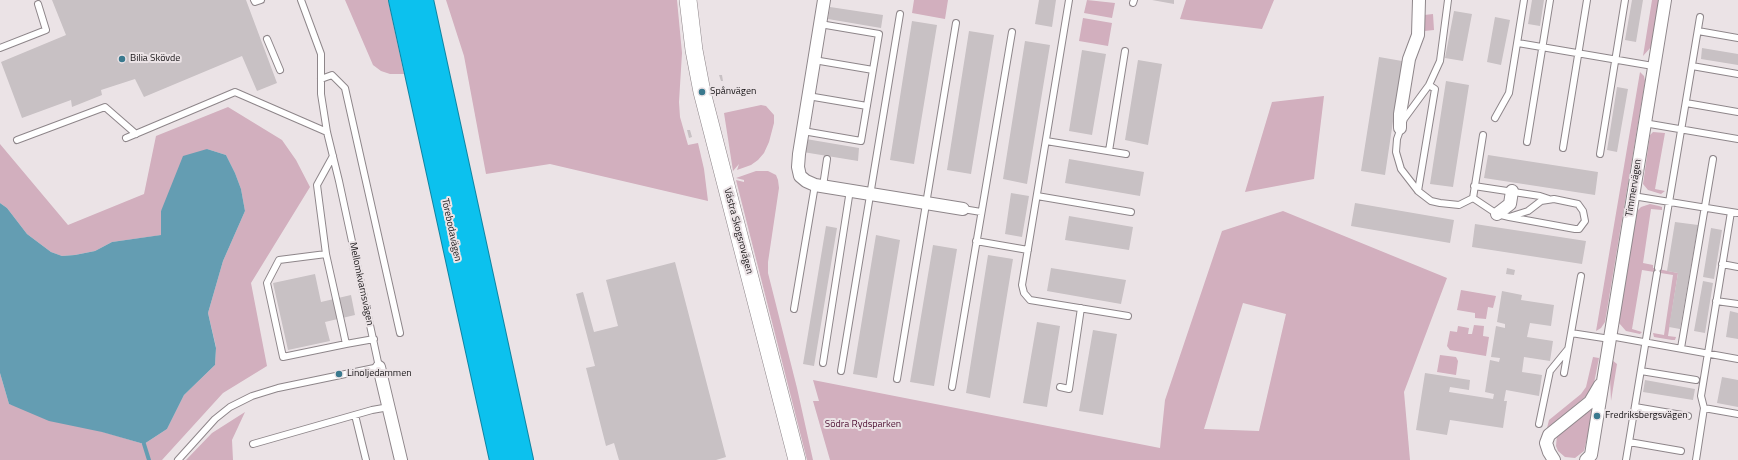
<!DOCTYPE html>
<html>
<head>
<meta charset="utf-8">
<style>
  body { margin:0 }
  canvas { display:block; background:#ebe3e6 }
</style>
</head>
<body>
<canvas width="1738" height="460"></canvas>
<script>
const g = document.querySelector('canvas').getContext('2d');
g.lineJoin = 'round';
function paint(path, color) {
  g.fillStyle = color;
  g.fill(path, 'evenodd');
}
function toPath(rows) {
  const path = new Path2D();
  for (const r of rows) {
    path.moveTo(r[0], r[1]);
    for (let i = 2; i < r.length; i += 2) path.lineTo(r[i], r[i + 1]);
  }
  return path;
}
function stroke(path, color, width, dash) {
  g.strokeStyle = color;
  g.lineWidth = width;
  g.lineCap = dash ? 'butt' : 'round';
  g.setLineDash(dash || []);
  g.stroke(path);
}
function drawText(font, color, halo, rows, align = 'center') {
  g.font = font + ' "Titillium Web",sans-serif';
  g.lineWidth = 4;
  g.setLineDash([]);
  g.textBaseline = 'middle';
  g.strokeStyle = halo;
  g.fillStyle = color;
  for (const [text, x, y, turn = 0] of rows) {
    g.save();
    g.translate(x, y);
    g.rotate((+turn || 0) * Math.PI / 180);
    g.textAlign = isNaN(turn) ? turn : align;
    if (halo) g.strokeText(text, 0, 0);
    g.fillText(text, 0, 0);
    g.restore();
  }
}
const green = toPath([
  [345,0,388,0,404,74,390,74,381,71,373,65],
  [446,0,677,0,682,53,679,102,680,117,688,145,698,143,704,169,708,201,550,164,486,174,464,56],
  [914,0,948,0,945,19,912,13],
  [1087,0,1115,3,1112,18,1084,13],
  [1186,0,1274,0,1262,29,1180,19],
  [1652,0,1659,0,1651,47,1643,56],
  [1433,14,1434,30,1424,31,1424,15],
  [1083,18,1112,23,1108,46,1079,41],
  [1640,72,1644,76,1645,81,1605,322,1601,328,1596,331],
  [1324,96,1314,179,1245,192,1272,102],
  [761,105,766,106,774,115,774,123,769,142,764,153,758,160,751,165,737,170,739,164,733,171,724,113],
  [228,107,282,140,296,160,310,187,251,283,267,366,223,393,162,460,0,460,0,373,9,404,144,444,167,429,184,395,215,365,216,347,208,313,223,261,245,211,241,189,235,173,226,155,207,149,161,211,162,235,112,242,95,251,75,255,62,256,51,252,27,234,7,208,0,203,0,144,68,225,144,194,156,136],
  [1653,132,1665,133,1655,189,1665,191,1661,194,1648,190,1643,184,1650,135],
  [756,171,768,171,776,175,778,180,779,188,768,262,768,273,797,388,813,460,807,460,736,180,744,182,744,180,736,178],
  [1650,204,1659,206,1662,207,1662,210,1651,209,1643,263,1653,265,1653,268,1678,273,1668,336,1676,337,1675,340,1672,340,1654,337,1653,333,1664,335,1673,275,1642,270,1632,329,1642,332,1640,334,1626,331,1619,323,1637,211,1641,207],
  [1283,211,1447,278,1404,392,1410,460,830,460,813,401,819,401,813,380,1160,448,1165,400,1222,231],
  [1243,303,1286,314,1259,431,1204,429],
  [1461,290,1496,296,1493,308,1488,307,1486,319,1475,318,1475,313,1457,310],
  [1474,325,1484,326,1483,336,1489,337,1486,356,1450,350,1447,346,1450,331,1457,332,1458,326,1469,328,1468,334,1472,334],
  [1440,355,1456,357,1458,361,1456,375,1437,372],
  [1593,357,1599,358,1593,388,1584,398,1547,428,1549,420,1581,394,1586,387],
  [1612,360,1617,364,1611,401,1610,378],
  [1590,407,1593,409,1593,412,1584,451,1575,458,1565,457,1558,451,1556,446,1557,435],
  [245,412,232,440,233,460,186,460,212,433]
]);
const water = toPath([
  [207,149,226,155,235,173,241,189,245,211,223,261,208,313,216,348,215,365,184,395,167,429,144,444,102,432,49,421,9,404,0,373,0,203,7,208,27,234,51,252,62,256,75,255,95,251,112,242,161,235,161,211,183,156]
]);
const stream = toPath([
  [144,444,149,460]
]);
const building = toPath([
  [52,0,246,0,277,83,257,91,242,56,144,97,135,79,101,90,102,95,72,107,71,100,22,118,1,62,66,35],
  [1039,0,1056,0,1052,27,1035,24],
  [1152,0,1174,0,1174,4],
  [1532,0,1544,0,1540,26,1528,24],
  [1632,0,1643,0,1636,42,1625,40],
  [830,7,883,15,881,28,828,19],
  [1454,11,1472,14,1463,61,1445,58],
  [1495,17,1510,20,1501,65,1487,62],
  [912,21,937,25,914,164,890,160],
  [969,31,994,35,971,174,947,170],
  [1025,41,1050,45,1027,184,1003,179],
  [1702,48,1738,54,1738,65,1701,59],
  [1082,50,1106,54,1092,135,1069,131],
  [1379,57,1402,61,1385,175,1361,171],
  [1138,60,1162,64,1148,145,1125,140],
  [719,75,722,75,723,81,721,81],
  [1446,81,1469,85,1453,187,1430,184],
  [1617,87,1628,89,1617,152,1607,150],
  [687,130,690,130,692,137,689,138],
  [806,139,859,148,858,161,803,152],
  [1488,155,1598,172,1595,195,1484,178],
  [1069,159,1144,172,1140,196,1065,183],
  [1011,193,1029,196,1022,237,1005,234],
  [1355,203,1454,220,1450,243,1351,226],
  [1069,216,1133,227,1129,250,1065,240],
  [1675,222,1698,225,1680,329,1669,327,1678,273,1667,271],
  [1475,224,1586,241,1582,264,1472,247],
  [826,226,837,228,814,366,803,364],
  [1711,228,1722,230,1714,279,1703,277],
  [876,235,900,240,877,378,853,374],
  [933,245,957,249,934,386,910,382],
  [988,255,1013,259,990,398,966,393],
  [675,262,726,457,716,460,619,460,614,443,606,446,586,368,595,366,576,294,583,292,594,332,618,326,606,280],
  [1051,268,1126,280,1121,304,1047,291],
  [1507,268,1515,270,1514,275,1506,274],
  [315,274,321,302,351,295,355,315,325,322,330,341,288,350,273,283],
  [1703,281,1713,283,1705,333,1694,331],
  [1502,291,1522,295,1521,300,1554,305,1551,326,1530,323,1527,337,1553,341,1550,361,1524,357,1522,372,1542,375,1539,396,1506,390,1504,401,1507,401,1503,428,1450,420,1447,435,1416,430,1425,373,1470,380,1469,390,1450,387,1449,392,1493,399,1494,394,1485,392,1490,360,1499,362,1500,358,1491,357,1496,326,1505,328,1505,324,1497,322],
  [1730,311,1738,313,1738,339,1726,337],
  [1037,322,1060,326,1047,407,1023,403],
  [1093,330,1117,334,1103,415,1079,411],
  [1722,377,1738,380,1738,407,1717,403],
  [1645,380,1695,389,1693,400,1643,392]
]);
const lane = toPath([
  [254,0,255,2,261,0],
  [1069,0,1022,285,1024,293,1030,300,1128,316],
  [1448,0,1440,61,1429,85,1404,119,1397,139,1396,152,1401,169,1418,191,1431,201,1440,203,1459,205,1473,198],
  [1133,3,1134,0],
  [1698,31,1738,38],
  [267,39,280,70],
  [1518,43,1653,66],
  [0,48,46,30,38,4],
  [814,60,873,70],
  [1692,66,1738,74],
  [321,79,332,75,345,88,400,333],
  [808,96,867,106],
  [1686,103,1738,112],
  [1495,118,1509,93,1524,0],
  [1644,123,1738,139],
  [803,131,861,141,879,34,820,24],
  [126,138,235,92,327,132],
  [17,140,105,107,136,134],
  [1046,141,1126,154],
  [1527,142,1550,0],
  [1563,148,1587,0],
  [1109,151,1125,51],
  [1600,154,1625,0],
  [333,156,317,185,326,254,343,330,346,344,374,339],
  [823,186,827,159],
  [1474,186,1540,196,1549,199],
  [1418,191,1435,89,1429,85],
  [1037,196,1131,212],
  [1633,196,1738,213],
  [1473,198,1497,214,1509,217,1528,211,1541,201,1554,199,1578,204,1583,211,1585,221,1579,229,1575,229,1509,217],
  [1473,198,1483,135],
  [963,209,981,212],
  [976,241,1028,250],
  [326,254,279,260,267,283,283,357,346,344],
  [1722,264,1738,267],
  [1658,268,1700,17],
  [1716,301,1738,304],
  [794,309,815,185],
  [1571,333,1610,339],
  [1610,336,1738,359],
  [1681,348,1713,159],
  [823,363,850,190],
  [841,371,900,14],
  [1641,371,1696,380],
  [1564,373,1581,276],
  [897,379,956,23],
  [952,387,1012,32],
  [1060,387,1069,389,1081,308],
  [1635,407,1688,416],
  [1704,408,1738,414],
  [355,415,366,460],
  [1539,424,1550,371,1568,349],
  [1629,442,1681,451],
  [253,444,372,410,389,407],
  [178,460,215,419,230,407,252,396,278,388,379,367,339,181,327,132,321,94,321,54,301,0],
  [1626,460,1657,273],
  [1696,460,1704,408,1701,396,1731,212]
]);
const street = toPath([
  [824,0,799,154,798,167,800,176,806,181,815,185,963,209],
  [1400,128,1400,114,1409,59,1418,35,1419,0],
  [1497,214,1510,204,1512,191],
  [379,367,401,460],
  [1554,460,1549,452,1546,443,1549,435,1590,402,1600,385],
  [1586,460,1591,455,1665,0]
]);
const secondary = toPath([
  [688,0,694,50,702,92,797,460]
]);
const highway = toPath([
  [400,0,501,460],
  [422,0,522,460]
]);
const markers = [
  [122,59,4,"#3a798e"],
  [702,92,4,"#3a798e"],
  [339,374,4,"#3a798e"],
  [1597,416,4,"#3a798e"]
];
const poiNames = [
  ["Bilia Skövde",130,59],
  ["Spånvägen",710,92],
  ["Linoljedammen",347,374],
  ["Fredriksbergsvägen",1605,416]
];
const streetNames = [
  ["Timmervägen",1634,188,-81],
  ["Törebodavägen",451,230,78],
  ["Västra Skogsrovägen",738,231,75],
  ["Mellomkvarnsvägen",361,284,78]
];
const parkNames = [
  ["Södra Rydsparken",863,425]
];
paint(green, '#d2afbe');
paint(water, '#649db2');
stroke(stream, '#649db2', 4);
paint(building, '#c8c1c4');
stroke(lane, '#8e868a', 8);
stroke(street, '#8e868a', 14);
stroke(secondary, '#8e868a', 18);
stroke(highway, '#1085a3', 24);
stroke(lane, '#fff', 6);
stroke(street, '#fff', 12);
stroke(secondary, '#fff', 17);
stroke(highway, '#0cc1ee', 22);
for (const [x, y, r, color] of markers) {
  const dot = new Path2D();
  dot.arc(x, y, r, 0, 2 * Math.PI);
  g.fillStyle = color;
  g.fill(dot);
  stroke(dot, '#ebe3e6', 1.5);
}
drawText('10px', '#181517', '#ebe3e6', poiNames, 'left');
drawText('10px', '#181517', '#ebe3e6', streetNames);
drawText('10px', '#4d1133', '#ebe3e6', parkNames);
</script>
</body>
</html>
